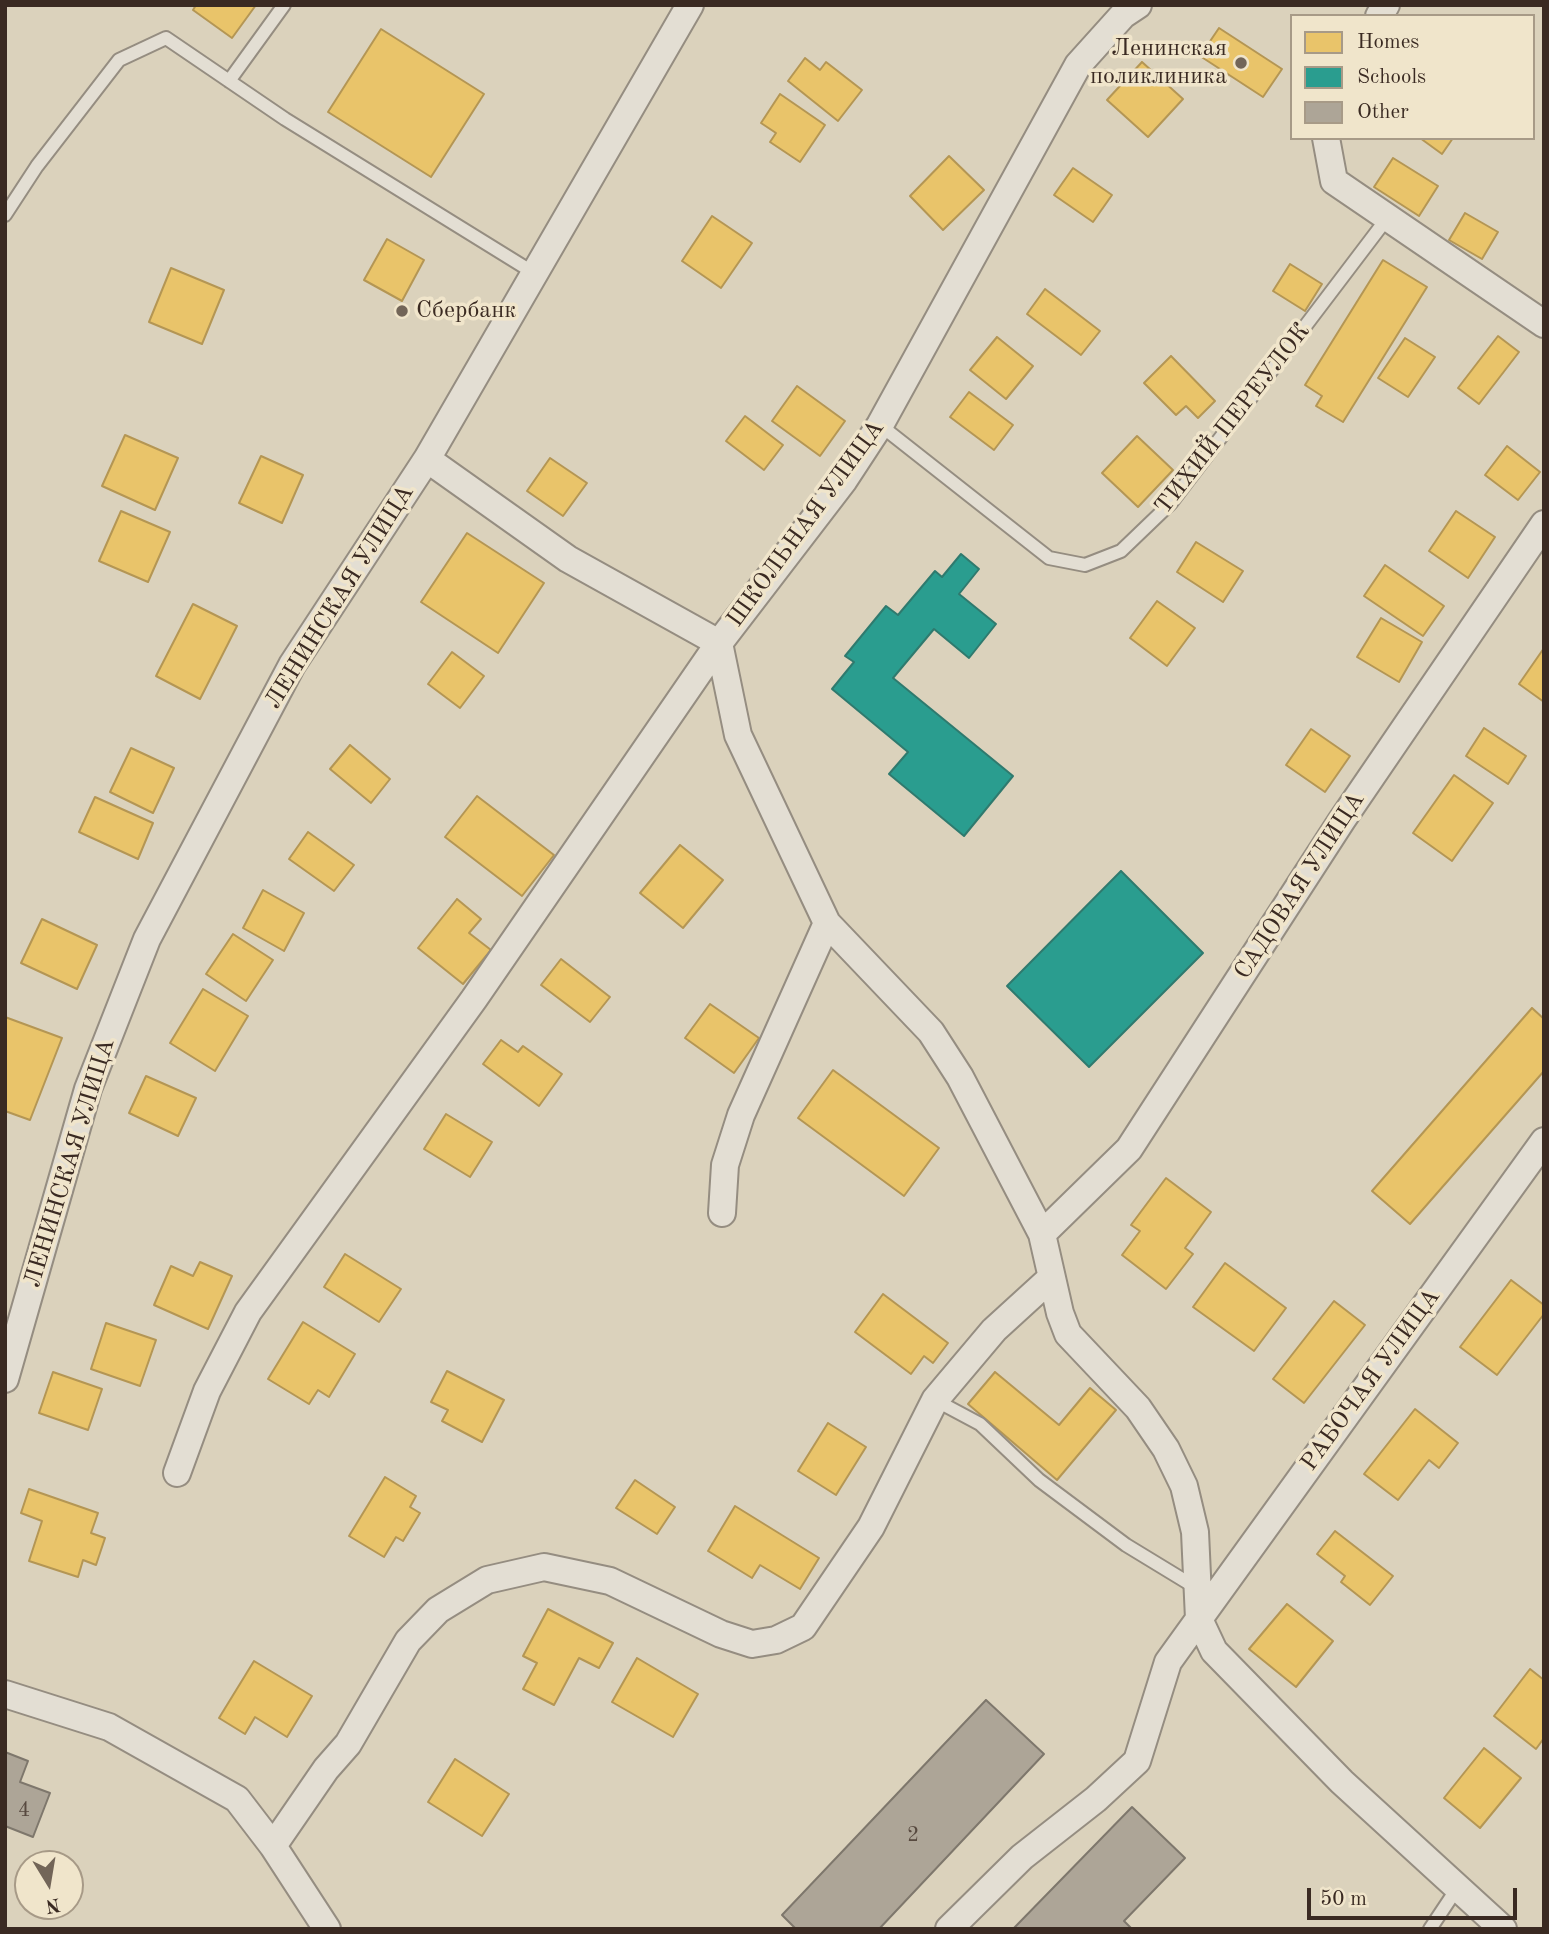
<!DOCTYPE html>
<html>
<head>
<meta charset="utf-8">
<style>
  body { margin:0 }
  #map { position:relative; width:1549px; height:1934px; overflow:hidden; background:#dbd2bc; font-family:"Old Standard TT",serif }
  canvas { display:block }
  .frame { position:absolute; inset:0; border:7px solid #3a2a22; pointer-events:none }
  .legend { position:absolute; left:1290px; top:14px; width:245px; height:126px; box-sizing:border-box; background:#f0e5cb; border:2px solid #a79a87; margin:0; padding:9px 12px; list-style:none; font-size:21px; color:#3a2a22 }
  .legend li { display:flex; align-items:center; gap:14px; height:35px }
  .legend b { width:35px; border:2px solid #a79a87 }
  .north { position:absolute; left:14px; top:1850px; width:70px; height:70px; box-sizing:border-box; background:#f0e5cb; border:2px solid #a79a87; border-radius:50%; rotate:169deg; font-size:19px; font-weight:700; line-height:28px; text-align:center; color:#3a2a22 }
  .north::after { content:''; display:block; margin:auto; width:24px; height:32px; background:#726558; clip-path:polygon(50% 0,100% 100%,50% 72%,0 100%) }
  .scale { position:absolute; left:1307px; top:1888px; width:210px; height:32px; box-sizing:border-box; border:4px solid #3a2a22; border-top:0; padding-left:9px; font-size:21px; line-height:24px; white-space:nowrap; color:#3a2a22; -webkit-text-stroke:5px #f0e5cb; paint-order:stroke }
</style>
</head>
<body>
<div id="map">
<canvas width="1549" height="1934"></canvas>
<div class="frame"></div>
<ul class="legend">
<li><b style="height:19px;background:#e9c46a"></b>Homes</li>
<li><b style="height:19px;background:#2a9d8f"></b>Schools</li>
<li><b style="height:19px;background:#ada597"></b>Other</li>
</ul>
<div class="north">N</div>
<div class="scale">50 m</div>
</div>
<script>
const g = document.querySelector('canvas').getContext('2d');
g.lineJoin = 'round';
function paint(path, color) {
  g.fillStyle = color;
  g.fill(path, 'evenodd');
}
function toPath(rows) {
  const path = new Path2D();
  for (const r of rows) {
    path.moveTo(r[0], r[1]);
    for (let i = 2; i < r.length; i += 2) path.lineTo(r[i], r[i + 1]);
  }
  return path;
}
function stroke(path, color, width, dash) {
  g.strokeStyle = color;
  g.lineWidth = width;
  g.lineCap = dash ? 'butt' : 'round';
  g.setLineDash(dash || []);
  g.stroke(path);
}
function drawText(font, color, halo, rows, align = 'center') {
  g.font = font + ' "Old Standard TT",serif';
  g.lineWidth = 7;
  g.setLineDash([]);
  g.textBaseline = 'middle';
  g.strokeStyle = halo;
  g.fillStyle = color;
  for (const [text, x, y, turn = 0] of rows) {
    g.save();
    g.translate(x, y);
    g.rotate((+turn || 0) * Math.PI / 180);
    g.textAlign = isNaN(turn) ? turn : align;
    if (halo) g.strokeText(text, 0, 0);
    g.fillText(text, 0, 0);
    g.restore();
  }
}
const homes = toPath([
  [196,5,256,5,232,38,193,10,196,5],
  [1219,28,1282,69,1263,97,1200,56,1219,28],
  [381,29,484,94,431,177,328,112,381,29],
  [805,58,820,70,826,62,862,90,838,121,788,81,805,58],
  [1142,62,1183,99,1148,137,1107,100,1142,62],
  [780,94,825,125,800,162,770,142,776,133,761,123,780,94],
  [1420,138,1453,138,1442,154,1420,138],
  [949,156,984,190,943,230,910,196,949,156],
  [1393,158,1438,186,1419,216,1374,187,1393,158],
  [1073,168,1112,195,1093,222,1054,195,1073,168],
  [1465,213,1498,232,1482,259,1449,240,1465,213],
  [712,216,752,243,721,288,682,261,712,216],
  [387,239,424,260,402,301,364,280,387,239],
  [1383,260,1427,287,1343,422,1316,406,1322,396,1305,385,1383,260],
  [1290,264,1322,284,1305,311,1273,291,1290,264],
  [171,268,224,290,202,344,149,322,171,268],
  [1045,289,1100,331,1081,355,1027,314,1045,289],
  [1498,336,1519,352,1479,404,1458,388,1498,336],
  [997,337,1033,366,1006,399,970,370,997,337],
  [1405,338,1435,357,1408,397,1378,378,1405,338],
  [1171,356,1215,401,1198,418,1186,406,1176,415,1144,383,1171,356],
  [797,386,845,421,820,456,772,421,797,386],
  [969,392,1013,425,994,450,950,417,969,392],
  [745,416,783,445,764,470,726,441,745,416],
  [125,435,178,458,155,510,102,486,125,435],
  [1137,436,1173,470,1138,507,1102,473,1137,436],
  [1507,446,1540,472,1518,500,1485,475,1507,446],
  [261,456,303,475,282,523,239,503,261,456],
  [550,458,587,483,563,516,527,491,550,458],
  [121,511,170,532,148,582,99,561,121,511],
  [1456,511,1495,537,1468,578,1429,551,1456,511],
  [467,533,544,583,498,653,421,602,467,533],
  [1196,542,1243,571,1223,602,1177,572,1196,542],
  [1385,565,1444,606,1423,636,1364,596,1385,565],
  [1157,601,1195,628,1167,666,1130,638,1157,601],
  [193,604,237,626,200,699,156,676,193,604],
  [1381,618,1422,642,1399,682,1357,657,1381,618],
  [1544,648,1544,702,1519,684,1544,648],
  [452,652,484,676,460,708,428,684,452,652],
  [1484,728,1526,756,1508,784,1466,756,1484,728],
  [1311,729,1350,756,1325,792,1286,765,1311,729],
  [350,745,390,779,371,803,330,769,350,745],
  [131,748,174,768,153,813,110,792,131,748],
  [1454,775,1493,803,1452,861,1413,833,1454,775],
  [477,796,554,855,522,896,445,837,477,796],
  [95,797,153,823,138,859,79,832,95,797],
  [308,832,354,865,334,891,289,859,308,832],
  [680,845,723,880,683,928,640,893,680,845],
  [263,890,304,913,284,951,243,928,263,890],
  [457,899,481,919,469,933,491,950,463,984,418,948,457,899],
  [42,919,97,945,77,989,21,963,42,919],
  [233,934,273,960,246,1001,206,974,233,934],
  [561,959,610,997,590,1022,541,985,561,959],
  [203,989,248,1016,215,1071,170,1043,203,989],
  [710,1004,759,1038,734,1073,685,1038,710,1004],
  [1532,1008,1544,1019,1544,1071,1410,1224,1372,1191,1532,1008],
  [5,1017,62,1038,30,1120,5,1111,5,1017],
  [501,1040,518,1052,523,1046,562,1074,539,1106,483,1064,501,1040],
  [833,1070,939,1148,904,1196,798,1118,833,1070],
  [146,1076,196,1098,178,1136,129,1113,146,1076],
  [446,1114,492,1142,470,1177,424,1149,446,1114],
  [1166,1178,1211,1212,1185,1248,1193,1254,1166,1289,1122,1255,1140,1231,1131,1225,1166,1178],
  [345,1254,401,1289,379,1322,324,1287,345,1254],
  [200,1262,232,1276,208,1329,154,1305,171,1266,193,1276,200,1262],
  [1225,1263,1286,1308,1254,1351,1193,1307,1225,1263],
  [1511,1280,1544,1305,1544,1314,1497,1375,1460,1347,1511,1280],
  [883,1294,948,1343,933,1363,924,1356,911,1374,855,1332,883,1294],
  [1334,1301,1365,1325,1304,1403,1273,1379,1334,1301],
  [303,1322,355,1354,329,1397,318,1390,309,1404,268,1379,303,1322],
  [106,1323,156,1340,140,1386,91,1369,106,1323],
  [447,1371,504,1400,482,1442,442,1421,448,1410,431,1402,447,1371],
  [53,1372,102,1389,88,1430,39,1413,53,1372],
  [995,1372,1059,1425,1090,1388,1116,1410,1057,1480,968,1404,995,1372],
  [1415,1409,1458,1443,1439,1468,1429,1460,1398,1500,1364,1474,1415,1409],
  [828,1423,866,1447,836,1495,798,1471,828,1423],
  [385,1477,416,1496,410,1507,420,1513,403,1541,396,1537,384,1557,349,1536,385,1477],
  [635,1480,675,1507,657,1534,616,1508,635,1480],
  [29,1489,98,1513,91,1533,105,1538,96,1565,83,1560,78,1577,29,1561,42,1521,21,1513,29,1489],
  [735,1506,819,1558,800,1589,760,1565,752,1578,708,1551,735,1506],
  [1335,1531,1393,1576,1370,1605,1341,1582,1345,1576,1317,1554,1335,1531],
  [1287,1604,1333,1641,1296,1687,1249,1649,1287,1604],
  [548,1609,613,1643,599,1668,579,1658,554,1705,523,1689,537,1663,523,1656,548,1609],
  [637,1658,698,1694,673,1737,612,1702,637,1658],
  [254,1661,312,1696,287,1737,255,1717,245,1734,219,1718,254,1661],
  [1530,1669,1544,1680,1544,1738,1536,1749,1494,1716,1530,1669],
  [1484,1748,1521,1778,1480,1828,1444,1798,1484,1748],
  [455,1759,509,1794,482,1836,428,1802,455,1759]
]);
const schools = toPath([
  [961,554,979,569,959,594,996,624,969,658,934,629,893,678,1013,776,964,836,889,774,908,752,832,689,854,662,845,656,886,606,898,615,935,571,942,577,961,554],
  [1121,871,1203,953,1089,1067,1007,986,1121,871]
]);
const building = toPath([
  [986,1700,1044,1754,879,1929,796,1929,782,1915,986,1700],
  [5,1752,28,1761,20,1782,50,1793,33,1837,5,1826,5,1752],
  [1132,1807,1185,1858,1124,1921,1132,1929,1013,1929,1132,1807]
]);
const service = toPath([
  [229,81,284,5],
  [5,215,37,166,119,60,166,38,285,119,534,273],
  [880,425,1049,558,1085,565,1121,551,1171,503,1388,217],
  [935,1400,980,1424,1039,1480,1126,1545,1195,1587],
  [1430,1929,1458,1887]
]);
const minor = toPath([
  [1379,16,1386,5],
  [1326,138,1334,181,1544,324],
  [427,459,568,559,719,643,844,480,880,425,1078,65,1123,15,1138,5],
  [719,643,738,735,827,923,931,1032,960,1077,1042,1234,1060,1313,1068,1334,1138,1408,1166,1449,1184,1486,1195,1532,1199,1619,1214,1651,1342,1782,1503,1929],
  [722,1213,725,1165,741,1115,827,923],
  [1042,1234,1129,1149,1342,820,1544,524],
  [5,1379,88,1089,147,939,292,665,427,459,690,5],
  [177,1473,207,1391,248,1312,474,999,719,643],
  [5,1694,109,1727,237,1799,273,1846,327,1929],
  [273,1846,326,1769,348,1744,408,1641,438,1610,487,1580,544,1567,610,1581,721,1634,752,1644,776,1640,803,1627,871,1527,935,1400,994,1330,1051,1278],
  [949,1929,1022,1857,1096,1799,1137,1761,1168,1662,1544,1141]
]);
const markers = [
  [1241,63,7,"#726558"],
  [402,311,7,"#726558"]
];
const numberNames = [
  ["4",24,1810],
  ["2",913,1835]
];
const poiNames = [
  ["Ленинская",1227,49],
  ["поликлиника",1227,77],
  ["Сбербанк",416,311,"left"]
];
const streetNames = [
  ["ТИХИЙ ПЕРЕУЛОК",1233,419,-52],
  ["ШКОЛЬНАЯ УЛИЦА",806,524,-54],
  ["ЛЕНИНСКАЯ УЛИЦА",340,597,-58],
  ["САДОВАЯ УЛИЦА",1300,886,-57],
  ["ЛЕНИНСКАЯ УЛИЦА",70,1163,-73],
  ["РАБОЧАЯ УЛИЦА",1371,1380,-54]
];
paint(homes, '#e9c46a');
stroke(homes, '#b49654', 2);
paint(schools, '#2a9d8f');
stroke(schools, '#2f7a6e', 2);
paint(building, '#ada597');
stroke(building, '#7e776c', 2);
stroke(service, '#958d81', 16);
stroke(minor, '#958d81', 30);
stroke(service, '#e3ded3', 12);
stroke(minor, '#e3ded3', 26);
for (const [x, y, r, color] of markers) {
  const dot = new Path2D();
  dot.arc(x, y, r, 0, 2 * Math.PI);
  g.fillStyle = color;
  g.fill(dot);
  stroke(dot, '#f0e5cb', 2.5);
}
drawText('21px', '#57493f', null, numberNames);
drawText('24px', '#3a2a22', '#f0e5cb', poiNames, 'right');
drawText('24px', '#3a2a22', '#f0e5cb', streetNames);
</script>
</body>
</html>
